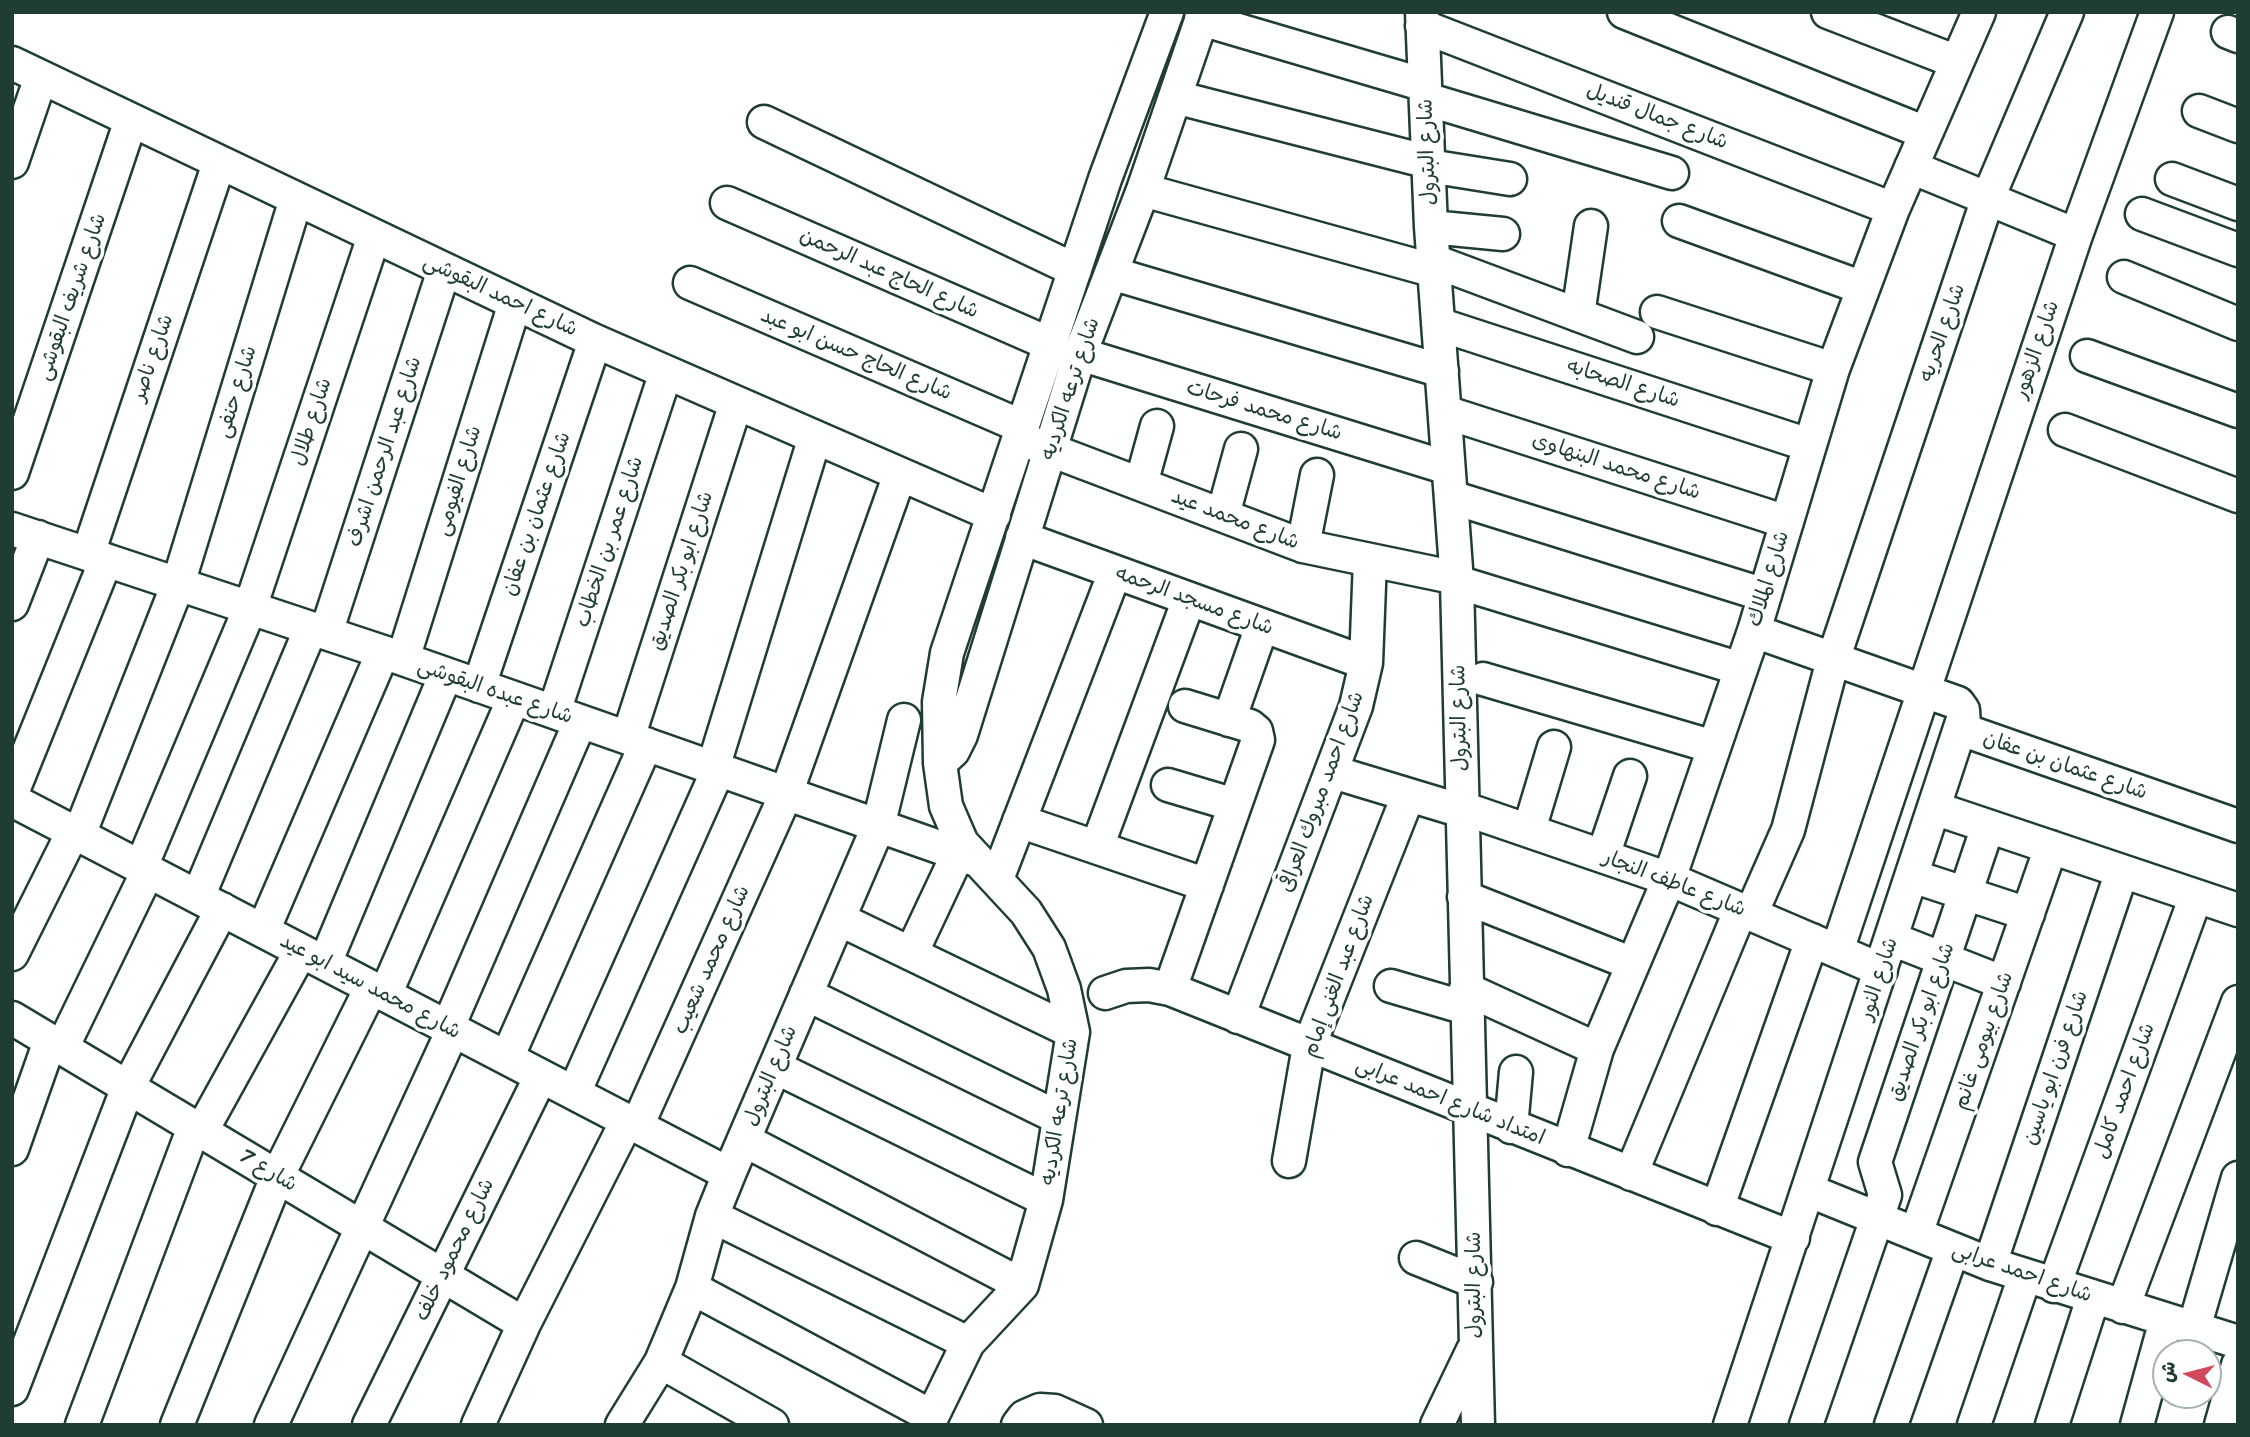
<!DOCTYPE html>
<html>
<head>
<meta charset="utf-8">
<style>
  body { margin:0 }
  #map { position:relative; width:2250px; height:1437px; overflow:hidden; background:#fff; font-family:Sriracha,"Playpen Sans Arabic",sans-serif }
  canvas { display:block }
  .frame { position:absolute; inset:0; border:14px solid #1f3d34; pointer-events:none }
  .north { position:absolute; left:2152px; top:1339px; width:70px; height:70px; box-sizing:border-box; background:#fff; border:2px solid #a5b1ae; border-radius:50%; rotate:276deg; font-size:19px; font-weight:700; line-height:28px; text-align:center; color:#1f3d34 }
  .north::after { content:''; display:block; margin:auto; width:24px; height:32px; background:#d1495b; clip-path:polygon(50% 0,100% 100%,50% 72%,0 100%) }
</style>
</head>
<body>
<div id="map">
<canvas width="2250" height="1437"></canvas>
<div class="frame"></div>
<div class="north">ش</div>
</div>
<script>
const g = document.querySelector('canvas').getContext('2d');
g.lineJoin = 'round';
function toPath(rows) {
  const path = new Path2D();
  for (const r of rows) {
    path.moveTo(r[0], r[1]);
    for (let i = 2; i < r.length; i += 2) path.lineTo(r[i], r[i + 1]);
  }
  return path;
}
function stroke(path, color, width, dash) {
  g.strokeStyle = color;
  g.lineWidth = width;
  g.lineCap = dash ? 'butt' : 'round';
  g.setLineDash(dash || []);
  g.stroke(path);
}
function drawText(font, color, halo, rows, align = 'center') {
  g.font = font + ' Sriracha,"Playpen Sans Arabic",sans-serif';
  g.lineWidth = 7;
  g.setLineDash([]);
  g.textBaseline = 'middle';
  g.strokeStyle = halo;
  g.fillStyle = color;
  for (const [text, x, y, turn = 0] of rows) {
    g.save();
    g.translate(x, y);
    g.rotate((+turn || 0) * Math.PI / 180);
    g.textAlign = isNaN(turn) ? turn : align;
    if (halo) g.strokeText(text, 0, 0);
    g.fillText(text, 0, 0);
    g.restore();
  }
}
const minor = toPath([
  [1422,12,1431,227,1457,582,1478,1425],
  [1624,12,1926,133],
  [1828,12,1957,62],
  [1201,19,1425,85],
  [1422,26,1893,209],
  [2228,32,2238,36],
  [12,63,595,341,994,515],
  [1175,97,1429,162],
  [1426,99,1672,173],
  [2199,111,2238,126],
  [764,122,1075,270],
  [12,162,41,77],
  [1429,166,1510,179],
  [1911,167,2076,235],
  [2172,179,2238,204],
  [1143,190,1435,271],
  [727,203,1050,344],
  [2142,214,2238,250],
  [1679,221,1863,288],
  [1431,227,1503,234],
  [1434,261,1637,337],
  [1111,273,1442,371],
  [2124,277,2238,324],
  [690,283,1023,427],
  [1657,312,1833,369],
  [1578,315,1591,226],
  [1438,324,1809,445],
  [1080,354,1448,468],
  [2087,356,2238,411],
  [1445,412,1787,522],
  [2065,430,2238,496],
  [1032,443,1303,546,1457,578],
  [12,473,131,120],
  [1141,484,1157,426],
  [1451,497,1765,595],
  [1223,515,1241,449],
  [12,529,383,652,976,860],
  [1022,538,1366,663],
  [1303,546,1317,475],
  [88,554,219,163],
  [1457,582,1741,669],
  [12,604,38,537],
  [1754,631,1958,703,1963,710,1964,726,1972,733,2238,826],
  [326,633,444,270],
  [403,659,515,303],
  [1483,679,1714,747],
  [479,686,595,341],
  [554,712,666,372],
  [1229,720,1262,626],
  [628,738,736,403],
  [940,763,953,751,961,735,1080,354,1143,190,1204,12],
  [713,768,815,437],
  [1333,772,1462,811],
  [1168,785,1235,805],
  [12,793,106,560],
  [12,800,729,1174],
  [1462,808,1669,879,1881,970],
  [1934,808,2238,910],
  [1019,821,1207,885],
  [1529,830,1554,747],
  [79,835,178,584,296,199],
  [1097,847,1189,599],
  [1603,856,1630,776],
  [141,867,250,608,374,236],
  [1912,876,2028,914],
  [997,879,1115,572],
  [198,897,311,628],
  [1464,897,1633,964],
  [1751,914,1788,830,1833,660,1988,198,2067,12],
  [839,919,1073,1032],
  [263,931,383,652],
  [1892,939,2004,983],
  [1837,951,2076,235,2157,12],
  [12,954,73,832],
  [911,954,958,854],
  [325,963,446,674],
  [1391,986,1466,1008],
  [1170,989,1258,740,1256,731,1250,726,1185,706],
  [1466,989,1597,1049],
  [1105,993,1126,986,1149,985,1170,989,1793,1238],
  [806,994,1059,1118],
  [385,995,514,698],
  [1238,1017,1356,706,1366,663,1370,560],
  [12,1018,524,1324],
  [448,1027,580,722],
  [62,1048,148,871],
  [507,1058,646,744],
  [775,1067,1046,1200],
  [574,1093,718,770],
  [637,1126,786,794,900,474],
  [1511,1127,1516,1072],
  [201,1132,301,951],
  [744,1140,1022,1285],
  [12,1149,50,1041],
  [1568,1150,1597,1049,1669,879,1754,631,1833,369,1893,209,1979,12],
  [1289,1161,1309,1046,1408,796],
  [1631,1174,1741,909],
  [1810,1191,1990,1264,2238,1342],
  [1717,1209,1812,940],
  [712,1216,968,1343],
  [1916,1234,2051,847],
  [1416,1258,1476,1282],
  [1990,1264,2122,871],
  [2054,1286,2196,896],
  [692,1288,931,1416],
  [2123,1307,2238,1002],
  [2194,1328,2238,1178],
  [661,1362,772,1425],
  [12,1389,128,1087,222,909],
  [82,1425,194,1127],
  [177,1425,277,1177,371,988],
  [271,1425,453,1030],
  [369,1425,541,1076],
  [478,1425,524,1324,627,1121],
  [622,1425,661,1362,692,1288,712,1216,729,1174,878,827,904,720],
  [928,1425,968,1343,1022,1285,1046,1200,1073,1032,1064,989,1049,948,1026,912,962,843,946,806,940,763,939,702,947,653,1105,179,1167,12],
  [1018,1425,1024,1417,1040,1410,1055,1411,1086,1425],
  [1437,1425,1473,1350],
  [1730,1425,1963,719],
  [1806,1425,1885,1195,1875,1162,1988,826],
  [1891,1425,1953,1249],
  [1974,1425,2025,1276],
  [2052,1425,2093,1298],
  [2137,1425,2166,1320],
  [2221,1425,2238,1365]
]);
const streetNames = [
  ["شارع جمال قنديل",1657,117,21],
  ["شارع البترول",1428,152,-92],
  ["شارع الحاج عبد الرحمن",889,274,24],
  ["شارع احمد البقوشى",500,296,25],
  ["شارع شريف البقوشى",72,297,-71],
  ["شارع الحريه",1943,333,-71],
  ["شارع الزهور",2037,350,-71],
  ["شارع الحاج حسن ابو عبد",856,355,23],
  ["شارع ناصر",153,358,-71],
  ["شارع الصحابه",1623,384,18],
  ["شارع ترعه الكرديه",1071,389,-72],
  ["شارع حنفى",237,392,-73],
  ["شارع محمد فرحات",1264,411,17],
  ["شارع طلال",312,422,-72],
  ["شارع عبد الرحمن اشرف",385,452,-72],
  ["شارع محمد البنهاوى",1616,467,18],
  ["شارع الفيومى",459,481,-73],
  ["شارع عثمان بن عفان",537,514,-71],
  ["شارع محمد عيد",1235,520,21],
  ["شارع عمر بن الخطاب",610,542,-72],
  ["شارع ابو بكر الصديق",682,571,-72],
  ["شارع الملاك",1769,579,-73],
  ["شارع مسجد الرحمه",1194,601,20],
  ["شارع عبده البقوشى",495,692,19],
  ["شارع البترول",1460,718,-91],
  ["شارع عثمان بن عفان",2065,766,19],
  ["شارع احمد مبروك العراقى",1322,792,-70],
  ["شارع عاطف النجار",1674,884,21],
  ["شارع محمد شعيب",712,960,-66],
  ["شارع عبد الغنى إمام",1339,976,-70],
  ["شارع النور",1879,979,-72],
  ["شارع محمد سيد ابو عيد",370,987,28],
  ["شارع ابو بكر الصديق",1922,1022,-71],
  ["شارع بيومى غانم",1984,1041,-71],
  ["شارع فرن ابو ياسين",2056,1068,-71],
  ["شارع البترول",771,1076,-67],
  ["شارع احمد كامل",2125,1091,-70],
  ["امتداد شارع احمد عرابى",1450,1102,22],
  ["شارع ترعه الكرديه",1060,1112,-81],
  ["شارع 7",268,1171,31],
  ["شارع محمود خلف",455,1250,-64],
  ["شارع احمد عرابى",2022,1273,19],
  ["شارع البترول",1475,1285,-90]
];
stroke(minor, '#1f3d34', 37);
stroke(minor, '#fff', 32);
drawText('21px', '#1f3d34', '#fff', streetNames);
</script>
</body>
</html>
